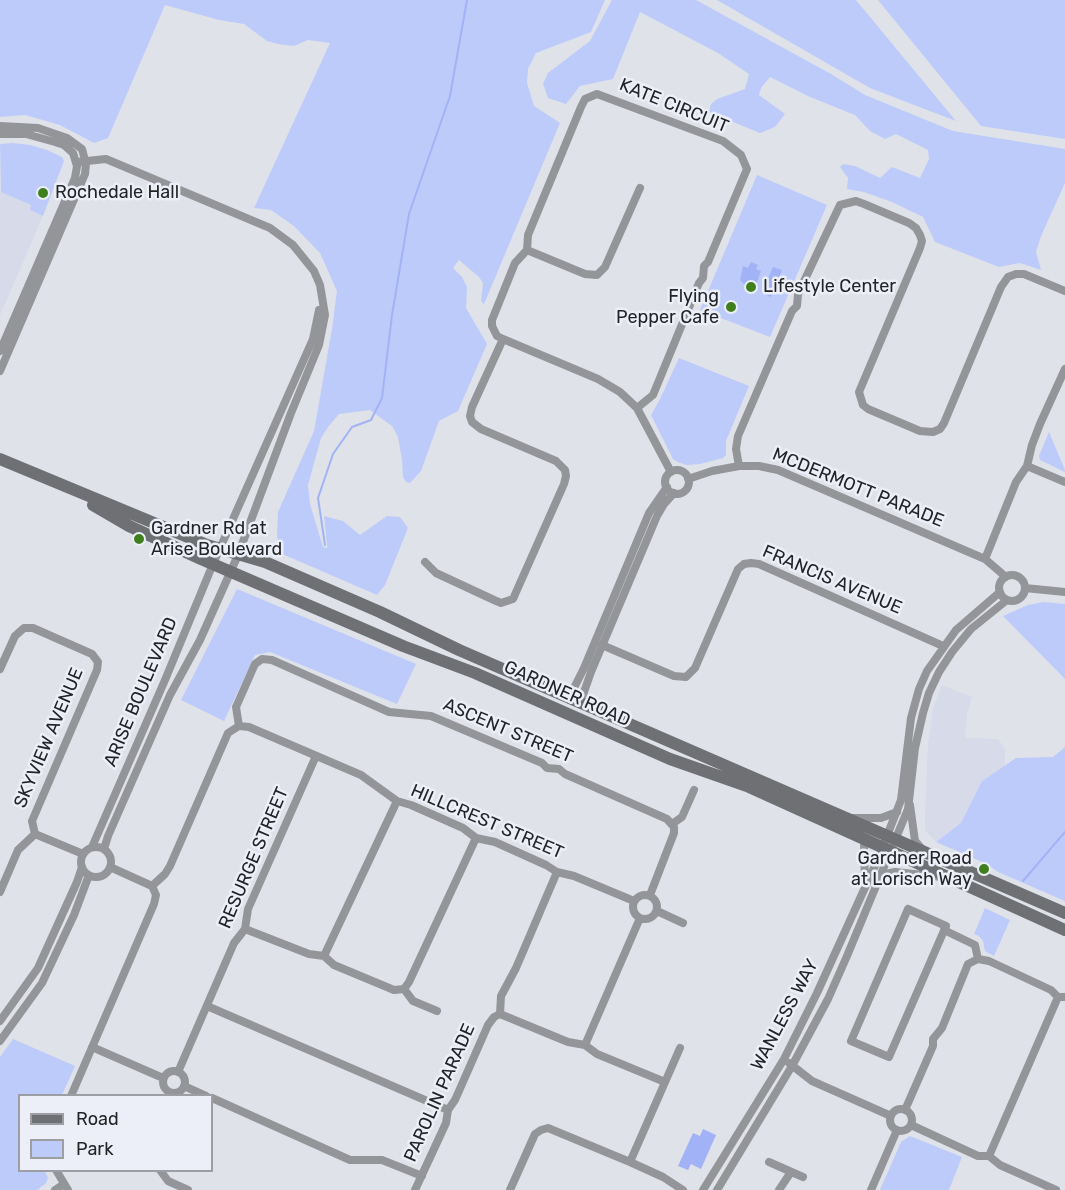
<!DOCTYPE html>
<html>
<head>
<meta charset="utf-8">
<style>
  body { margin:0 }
  #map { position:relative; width:1065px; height:1190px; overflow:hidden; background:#dfe2e9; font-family:Rubik,sans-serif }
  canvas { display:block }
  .legend { position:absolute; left:18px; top:1094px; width:195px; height:78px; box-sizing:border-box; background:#eceff7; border:2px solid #9c9ea4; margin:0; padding:8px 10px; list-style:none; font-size:18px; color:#232427 }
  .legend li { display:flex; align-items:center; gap:12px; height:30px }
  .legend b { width:30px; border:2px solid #9c9ea4 }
</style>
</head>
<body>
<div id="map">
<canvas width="1065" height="1190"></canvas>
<ul class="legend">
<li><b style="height:8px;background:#6e7074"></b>Road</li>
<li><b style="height:16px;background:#bdcbfa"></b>Park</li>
</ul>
</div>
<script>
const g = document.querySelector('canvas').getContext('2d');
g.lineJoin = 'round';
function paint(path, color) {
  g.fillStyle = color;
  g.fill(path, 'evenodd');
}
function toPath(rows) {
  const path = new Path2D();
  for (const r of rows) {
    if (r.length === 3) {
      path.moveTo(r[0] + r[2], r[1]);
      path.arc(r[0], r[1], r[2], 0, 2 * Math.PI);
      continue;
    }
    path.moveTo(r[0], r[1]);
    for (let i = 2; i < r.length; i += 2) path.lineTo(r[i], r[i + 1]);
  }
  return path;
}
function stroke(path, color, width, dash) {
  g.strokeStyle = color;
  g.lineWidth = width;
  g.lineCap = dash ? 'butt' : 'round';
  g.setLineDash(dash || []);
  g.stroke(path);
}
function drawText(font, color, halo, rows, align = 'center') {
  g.font = font + ' Rubik,sans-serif';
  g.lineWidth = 5;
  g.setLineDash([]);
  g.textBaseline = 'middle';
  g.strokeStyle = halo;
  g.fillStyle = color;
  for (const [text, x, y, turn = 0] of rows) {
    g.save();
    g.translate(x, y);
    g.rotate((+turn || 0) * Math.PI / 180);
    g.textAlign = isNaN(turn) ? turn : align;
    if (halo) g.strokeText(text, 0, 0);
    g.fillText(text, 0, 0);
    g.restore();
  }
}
const built = toPath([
  [0,187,1,192,31,205,30,210,43,216,0,315],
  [942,685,972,697,967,714,965,736,967,738,998,739,1005,749,1005,765,982,781,961,823,936,842,925,830,925,815,928,744,933,709]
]);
const green = toPath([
  [0,0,605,0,591,32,536,53,528,69,527,83,534,106,560,123,484,304,481,301,483,283,479,277,459,260,453,268,462,277,467,287,466,308,487,344,458,411,439,421,421,471,410,483,406,482,403,477,402,460,398,437,392,426,370,410,339,414,328,427,321,438,308,485,310,504,323,547,327,548,327,544,324,516,343,521,360,535,387,516,400,517,408,528,385,585,377,595,280,553,277,535,278,512,314,431,332,329,337,291,320,253,294,226,271,210,254,208,330,43,308,40,294,46,278,44,267,41,244,24,219,20,165,5,108,138,94,143,60,125,25,115,0,117],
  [612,0,696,0,831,74,865,95,953,131,1065,149,1065,183,1041,236,1036,252,1041,270,1020,263,999,267,935,242,923,217,892,202,864,192,847,189,848,178,840,167,843,164,855,166,880,178,892,167,920,178,929,159,928,150,896,134,885,139,870,131,855,115,810,97,770,77,761,88,759,95,785,114,775,127,760,133,709,112,711,104,717,99,745,89,749,74,718,53,640,12,613,79,580,86,566,104,548,98,543,84,548,73,590,41],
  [717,0,856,0,956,121,870,88],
  [878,0,1065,0,1065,139,981,126],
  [13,143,30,145,47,150,62,157,64,161,43,216,30,210,31,205,1,192,0,144],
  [757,175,827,205,770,337,700,310],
  [679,358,749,386,726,441,726,455,723,458,700,464,686,465,678,462,673,459,651,415,660,399],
  [1049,432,1065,470,1065,472,1040,460,1039,456],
  [237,589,416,664,397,704,270,652,255,655,224,721,181,700],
  [1044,602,1065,604,1065,679,1003,616,1028,605],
  [1065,747,1065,901,998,872,985,863,936,842,961,823,982,781,1016,758,1053,757],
  [985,908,1010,920,994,956,985,951,983,941,979,936,974,934],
  [13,1039,75,1066,62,1095,20,1096,20,1170,45,1171,48,1178,46,1183,37,1190,0,1190,0,1057],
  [910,1136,962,1157,949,1190,880,1190,901,1142]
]);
const water = toPath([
  [751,262,758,265,756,269,761,271,754,290,746,286,740,280,743,266,748,268],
  [773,267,782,270,771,297,762,293],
  [703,1129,716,1135,701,1169,691,1164,688,1170,678,1166,693,1133,700,1136]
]);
const stream = toPath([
  [325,545,318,498,333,454,352,427,371,420,382,398,392,315,409,214,450,96,467,0],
  [1023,881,1065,832]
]);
const street = toPath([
  [0,126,38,128,67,138,82,149,86,164,85,174,0,371],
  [0,134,26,134,55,142,64,145,73,153,77,166,75,178,0,351],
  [77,162,106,159,270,228,293,245,314,271,320,285,325,315,319,345,291,413,238,555,200,640,170,695,108,836,104,849],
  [527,250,585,274,597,275,605,267,640,188],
  [637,408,653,395,699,283,703,278,704,266,708,262,747,169,741,155,723,141,597,94,585,99,581,107,528,235,527,250,515,263,492,320,492,326,497,336,503,339,598,379,620,392,637,408,671,472],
  [739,466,736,449,738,436,792,311,797,306,798,294,840,205,856,201,864,204,909,223,916,228,920,235,922,241,920,248,859,392,863,405,868,409,920,431,933,432,940,429,944,423,1001,287,1008,277,1016,274,1024,274,1065,291],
  [1027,466,1065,482],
  [677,482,12],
  [688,479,712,471,739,466,759,466,778,470,985,559,1006,577],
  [985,559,1016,482,1027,466,1032,445,1040,424,1065,369],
  [425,562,436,573,494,600,501,603,513,599,564,484,566,476,565,470,556,461,481,429,472,422,470,416,472,407,503,339],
  [1012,588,13],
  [1025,588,1065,592],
  [602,645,674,676,686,677,695,668,738,569,744,564,751,563,759,564,943,646],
  [0,669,15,636,24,628,33,628,92,654,98,662,97,670,32,821,35,834,83,854],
  [566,696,574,688,584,668,649,513,667,487],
  [583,704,584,692,591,672,657,516,664,504,674,493],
  [239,726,236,707,255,664,262,659,272,660,389,712,431,716,542,763,547,768,559,769,565,774,667,819,674,827,674,833,650,895],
  [910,805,915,841,922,849],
  [852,818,881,818,897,812],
  [672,824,682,817,694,790],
  [864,840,865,886],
  [96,862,15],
  [92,847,165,680,213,564,313,339,319,310],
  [881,875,895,872,942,877],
  [152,886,165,874,170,866,228,733,239,726,249,727,361,775,397,801,411,805,463,828,476,838,495,842,546,865,557,872,574,876,634,901],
  [0,892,18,850,35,834],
  [645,907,12],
  [908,909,946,926,889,1057,851,1041,908,909],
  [657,911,683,923],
  [245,929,309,954,324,956,334,965,394,990,404,989,413,1001,437,1011],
  [944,930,975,945,978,959],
  [324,956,397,801],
  [404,989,409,982,476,838],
  [207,1006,448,1110],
  [500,1014,501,996,516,968,557,872],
  [0,1021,38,968,77,882,82,867],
  [0,1041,42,983,74,915,89,875],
  [585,1045,640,918],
  [92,1047,163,1078],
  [789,1063,812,1081,891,1116],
  [174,1082,11],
  [178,1072,234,943,245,929,248,909,316,756],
  [184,1086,206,1096],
  [71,1096,154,904,156,895,152,886,110,867],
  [212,1098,350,1160,382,1160,422,1176],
  [901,1120,11],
  [905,1110,933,1046,933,1039,942,1028,968,964,978,959,989,961,1051,990,1058,997,1065,997],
  [911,1125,978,1156,989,1156,1000,1165,1056,1190],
  [989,1156,1058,997],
  [630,1162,680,1048],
  [769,1162,803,1177],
  [56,1170,68,1190],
  [160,1170,168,1181,188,1190],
  [55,1190,64,1184],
  [415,1190,446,1123,448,1110,455,1100,488,1025,494,1017,500,1014,568,1042,585,1045,597,1054,665,1082],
  [510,1190,535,1134,541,1130,548,1128,630,1162,663,1177,683,1190],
  [703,1190,784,1059,817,993,878,859,901,800,911,718,919,689,927,671,956,630,1000,592],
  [717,1190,792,1066,828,999,847,956,908,809,915,748,923,713,929,693,939,672,952,652,971,629,1007,600],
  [779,1190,791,1172],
  [871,1190,897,1130]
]);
const secondary = toPath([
  [0,459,207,545,265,562,380,612,459,650,1065,913],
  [93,505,129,526,201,559,403,646,475,673,670,759,747,786,1065,930]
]);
const markers = [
  [43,193,6,"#407f1d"],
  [751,287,6,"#407f1d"],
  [731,307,6,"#407f1d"],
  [139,539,6,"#407f1d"],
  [984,869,6,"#407f1d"]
];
const streetNames = [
  ["KATE CIRCUIT",674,106,22],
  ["MCDERMOTT PARADE",858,488,22],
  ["FRANCIS AVENUE",832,580,23],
  ["ARISE BOULEVARD",141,692,-67],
  ["GARDNER ROAD",567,694,24],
  ["ASCENT STREET",508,731,23],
  ["SKYVIEW AVENUE",49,738,-67],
  ["HILLCREST STREET",487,822,23],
  ["RESURGE STREET",254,858,-67],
  ["WANLESS WAY",785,1015,-62],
  ["PAROLIN PARADE",440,1093,-66]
];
const poiNames = [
  ["Rochedale Hall",55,193],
  ["Lifestyle Center",763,287],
  ["Flying",719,297,"right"],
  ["Pepper Cafe",719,318,"right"],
  ["Gardner Rd at",151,529],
  ["Arise Boulevard",151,550],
  ["Gardner Road",972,859,"right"],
  ["at Lorisch Way",972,880,"right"]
];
paint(built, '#d6dae9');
paint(green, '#bdcbfa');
paint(water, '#a1b3f6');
stroke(stream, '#a1b3f6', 2);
stroke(street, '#949598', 8);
stroke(secondary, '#6e7074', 12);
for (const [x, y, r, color] of markers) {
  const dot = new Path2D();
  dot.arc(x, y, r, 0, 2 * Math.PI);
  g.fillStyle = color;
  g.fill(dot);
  stroke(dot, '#eceff7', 2);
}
drawText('18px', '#232427', '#eceff7', streetNames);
drawText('18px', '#232427', '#eceff7', poiNames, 'left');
</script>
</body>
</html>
